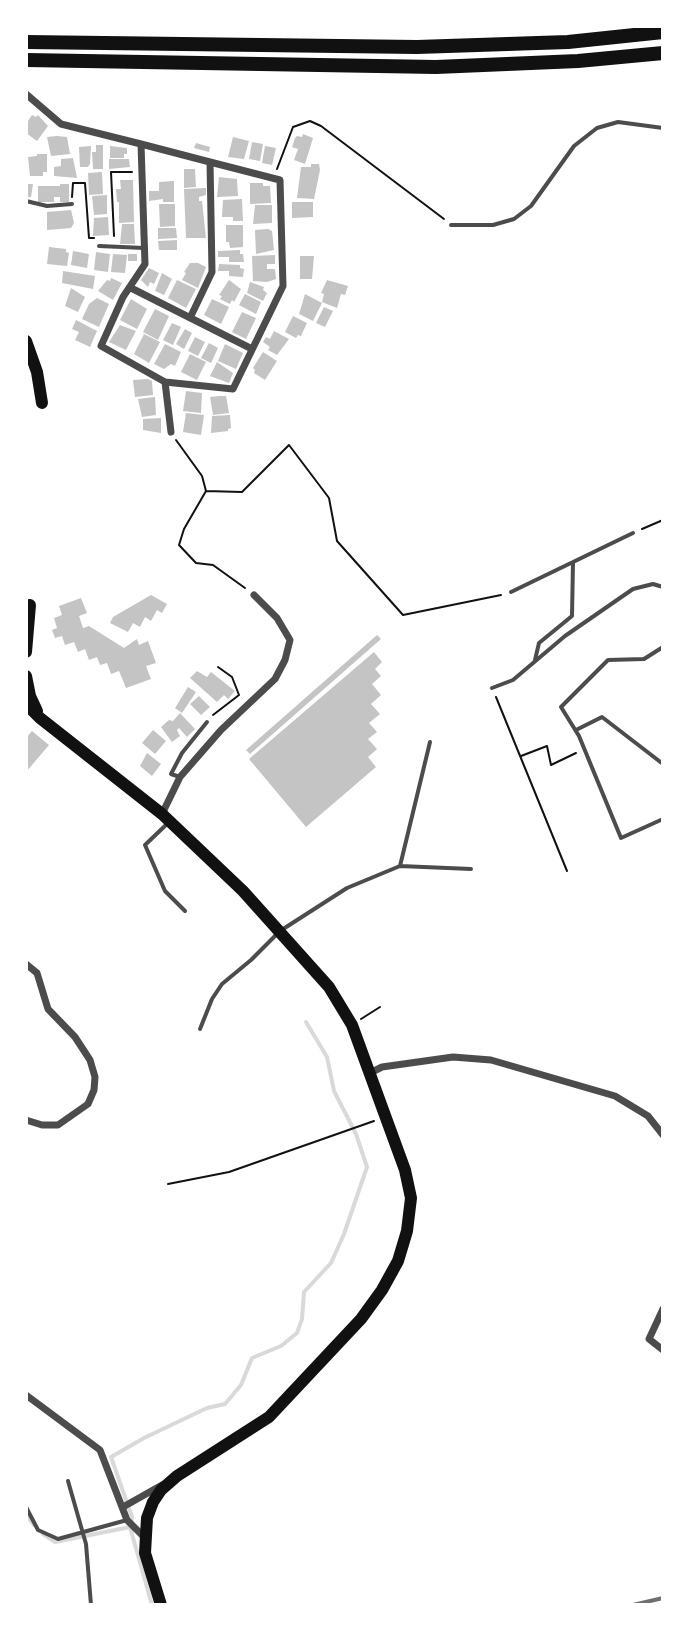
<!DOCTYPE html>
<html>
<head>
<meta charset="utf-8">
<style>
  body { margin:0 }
  #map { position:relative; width:689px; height:1631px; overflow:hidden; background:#fff; font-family:"DM Sans",sans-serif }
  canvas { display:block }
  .frame { position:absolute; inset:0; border:28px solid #fff; pointer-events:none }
</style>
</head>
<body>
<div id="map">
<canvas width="689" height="1631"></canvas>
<div class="frame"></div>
</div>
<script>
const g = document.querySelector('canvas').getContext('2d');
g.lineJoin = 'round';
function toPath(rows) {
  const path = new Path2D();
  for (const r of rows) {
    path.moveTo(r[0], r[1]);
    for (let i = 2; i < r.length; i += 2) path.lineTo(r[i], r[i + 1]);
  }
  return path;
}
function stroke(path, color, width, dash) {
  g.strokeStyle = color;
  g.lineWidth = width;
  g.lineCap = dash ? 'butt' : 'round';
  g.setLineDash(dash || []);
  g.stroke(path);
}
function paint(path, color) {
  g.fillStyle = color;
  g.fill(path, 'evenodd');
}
const stream = toPath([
  [26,1514,34,1525],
  [43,1534,55,1542,130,1527],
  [152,1605,130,1527,132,1517,111,1457,144,1438,207,1408,225,1404,241,1385,252,1358,281,1346,297,1333,302,1319,304,1292,331,1263,344,1234,367,1167,356,1134,334,1091,327,1057,306,1022]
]);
const building = toPath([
  [32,115,36,117,38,115,48,126,37,141,26,133,26,124],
  [303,134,313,138,305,164,294,160,298,149,292,147,295,138,297,136,302,137],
  [57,136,67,137,70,154,51,156,47,137],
  [233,137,249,141,244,159,228,157],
  [252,142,263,144,260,161,249,159],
  [196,143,210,147,209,152,194,148],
  [96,145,103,145,103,169,93,169,92,152,96,152],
  [91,146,90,164,88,167,80,167,79,147],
  [110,146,127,148,127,154,124,154,124,158,110,158],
  [265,146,276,148,272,165,262,163],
  [37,154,47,154,47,172,43,172,43,176,30,176,28,157,37,156],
  [73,158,77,178,54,176,54,167,61,166,61,159],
  [109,159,129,159,130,167,109,169],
  [311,164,319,164,320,170,314,199,297,198,301,167,311,167],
  [184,169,195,169,196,187,184,188],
  [102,172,103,194,89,195,88,173],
  [219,177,237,179,238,196,217,197],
  [120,180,133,180,134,222,119,223,119,202,117,202,116,189,121,189],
  [174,181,174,202,163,202,163,199,149,201,149,191,159,191,159,182],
  [250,183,263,183,263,186,270,186,271,203,250,204],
  [26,184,33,184,31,197,26,197],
  [60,184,69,184,69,202,60,202,60,197,54,197,54,202,38,202,38,186,60,186],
  [206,188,206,195,199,197,199,201,202,201,206,238,186,238,184,189],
  [107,195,107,214,94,215,92,196],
  [242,199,243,221,233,221,233,217,222,217,223,200],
  [292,202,313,202,313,217,292,218],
  [159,204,175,204,175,226,160,227],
  [255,205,272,205,272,223,253,224],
  [71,210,74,223,71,228,47,230,47,212],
  [108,217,109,235,93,236,94,218],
  [122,224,134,224,135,244,120,244],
  [226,225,243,225,243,247,230,248,229,242,226,242],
  [158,228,176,228,177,238,158,239],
  [268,229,272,231,274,250,256,254,255,230],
  [177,240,177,250,159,250,158,241],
  [49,247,66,249,66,252,69,253,67,266,47,264],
  [240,250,240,254,243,254,244,262,229,262,229,257,218,257,218,251],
  [73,251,89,254,87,268,71,265],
  [96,252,110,254,108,272,94,270],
  [113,254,127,255,125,273,111,272],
  [128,254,137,254,137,261,128,261],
  [275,255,275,264,267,264,267,269,275,269,276,279,267,282,253,281,252,256],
  [300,256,314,256,312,279,300,279],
  [190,263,198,263,206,267,198,288,182,280,186,273,184,272],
  [219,264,240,265,240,268,244,269,243,277,229,276,229,271,218,271],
  [149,268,159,273,154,284,150,282,148,287,141,280],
  [63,271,95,276,93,289,62,283],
  [162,273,172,279,164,295,155,291],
  [111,278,122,283,113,300,98,291,107,280,110,281],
  [177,280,196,289,186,308,168,298],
  [229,280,241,289,234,302,232,300,230,304,220,299,222,296,219,295],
  [327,280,348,286,345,295,341,294,337,308,322,302,324,294,321,293],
  [250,282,264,287,263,290,267,293,263,301,247,293],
  [71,288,85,297,78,312,65,306],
  [245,294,261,302,256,314,239,305],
  [305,294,322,303,313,321,299,314],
  [97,298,109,304,99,327,82,319,89,304],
  [131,299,147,309,137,329,120,320],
  [212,299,229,307,221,324,204,315],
  [324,307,333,311,325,327,316,323],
  [155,309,169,316,158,340,143,332],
  [242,312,256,318,246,339,232,332],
  [293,316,307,323,301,336,298,335,296,338,285,332],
  [76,320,97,331,90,347,75,340,79,332,72,329],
  [172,323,181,327,173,345,163,340],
  [120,325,136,331,126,350,109,342],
  [185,329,192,333,184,349,176,344],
  [274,331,289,339,277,355,268,350,270,347,263,342,266,337,270,339],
  [144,334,160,342,149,363,134,354],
  [195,337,205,342,198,356,188,351],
  [209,343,218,348,211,363,201,358],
  [165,344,181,352,175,366,171,364,164,369,154,364],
  [225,344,243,353,236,369,218,361],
  [263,352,277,361,265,380,254,373,255,370,253,368],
  [190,354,206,362,197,380,181,372],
  [217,362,233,373,229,383,210,376],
  [148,379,152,381,153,395,135,397,133,380],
  [186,391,202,393,201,413,183,411],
  [219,396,226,396,229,413,213,415,210,397],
  [155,397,156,415,142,417,138,399],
  [186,413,204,415,201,435,183,432],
  [230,415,231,428,228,429,228,431,211,433,212,416],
  [161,418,161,433,143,430,143,419],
  [151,595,167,604,162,613,157,610,151,621,145,617,140,627,133,623,128,632,110,623,113,617],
  [81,598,87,613,79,616,83,628,89,626,124,648,137,639,139,645,148,641,156,663,146,666,151,679,126,688,119,671,111,674,107,663,100,665,97,657,89,660,85,649,78,652,74,642,65,645,62,636,55,638,52,630,57,628,54,618,62,615,59,606],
  [377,635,381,639,250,754,246,750],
  [374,652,382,662,375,669,381,676,372,684,381,695,371,704,380,714,369,723,377,732,368,739,377,749,368,757,376,767,306,827,249,759],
  [197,671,207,677,211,672,235,691,228,699,224,695,217,702,190,678],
  [188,687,196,692,182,713,175,708],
  [199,696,210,707,201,715,190,704],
  [180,713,195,729,187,737,179,728,177,730,180,736,172,742,161,727,169,720,173,721],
  [153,730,166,741,155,754,142,743],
  [32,731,49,745,26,772,26,738],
  [147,753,161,764,152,776,140,766]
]);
const path = toPath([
  [277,169,293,127,310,121,321,126,444,219],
  [72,197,73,183,85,183,89,238,94,238],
  [114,236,111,172,132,172],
  [176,440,202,476,206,491,184,529,179,545,196,563,213,565,245,588],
  [662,443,663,446],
  [206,491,242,492,289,445,329,498,337,541,403,615,501,595],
  [642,529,663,520],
  [496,697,567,871],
  [213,715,239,695,232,677,218,667],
  [521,756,547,746,551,765,576,753],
  [361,1019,380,1007],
  [168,1184,229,1172,374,1121]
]);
const service = toPath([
  [26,201,47,206,72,204],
  [451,225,493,225,514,219,531,206,574,146,597,128,618,122,663,128],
  [99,246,144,248],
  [511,592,633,533],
  [663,647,644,659,608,660,561,707,579,736,621,838,663,819],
  [535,660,539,643,572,616,573,562],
  [492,688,513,680,565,636,633,589,653,584,663,587],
  [576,730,602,717,663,764],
  [180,777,171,774,182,753,207,722],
  [168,823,145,845,165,891,185,911],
  [400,866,430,742],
  [200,1029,212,999,222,984,251,960,280,931,347,888,400,866,471,869],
  [68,1481,86,1544,91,1605],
  [26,1507,38,1530,58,1539,127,1520]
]);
const minor = toPath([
  [26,94,61,124,141,144,210,162,280,180,283,286,233,389,165,382,101,346,123,297,145,264,141,144],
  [131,288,252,349],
  [190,318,212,272,210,162],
  [165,382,171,432],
  [162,814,180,777,221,730,275,679,285,660,290,640,277,618,254,595],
  [26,964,37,973,48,1009,75,1037,90,1060,95,1077,94,1090,88,1104,58,1125,42,1125,26,1120],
  [370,1073,382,1067,453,1057,491,1060,615,1096,648,1116,663,1135],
  [663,1309,649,1339,663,1350],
  [26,1395,100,1450,127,1520,144,1537],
  [123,1507,162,1485]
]);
const primary = toPath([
  [26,341,37,372,42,403],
  [26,652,30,605],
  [26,676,30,696,37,711],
  [26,704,40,718,162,814,243,891,329,987,352,1025,405,1170,411,1198,407,1231,398,1261,382,1290,361,1319,269,1417,177,1476,161,1490,153,1502,147,1518,145,1553,161,1605]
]);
const motorway = toPath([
  [26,42,417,47,568,42,663,32],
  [26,60,436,67,578,61,663,53]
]);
const rail = toPath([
  [633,1605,663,1598]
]);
stroke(stream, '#d9d9d9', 4);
paint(building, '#c4c4c4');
stroke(path, '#111', 2);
stroke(service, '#4c4c4c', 4);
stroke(minor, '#4c4c4c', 7);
stroke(primary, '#111', 12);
stroke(motorway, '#111', 14);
stroke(rail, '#707070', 4);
</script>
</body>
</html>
